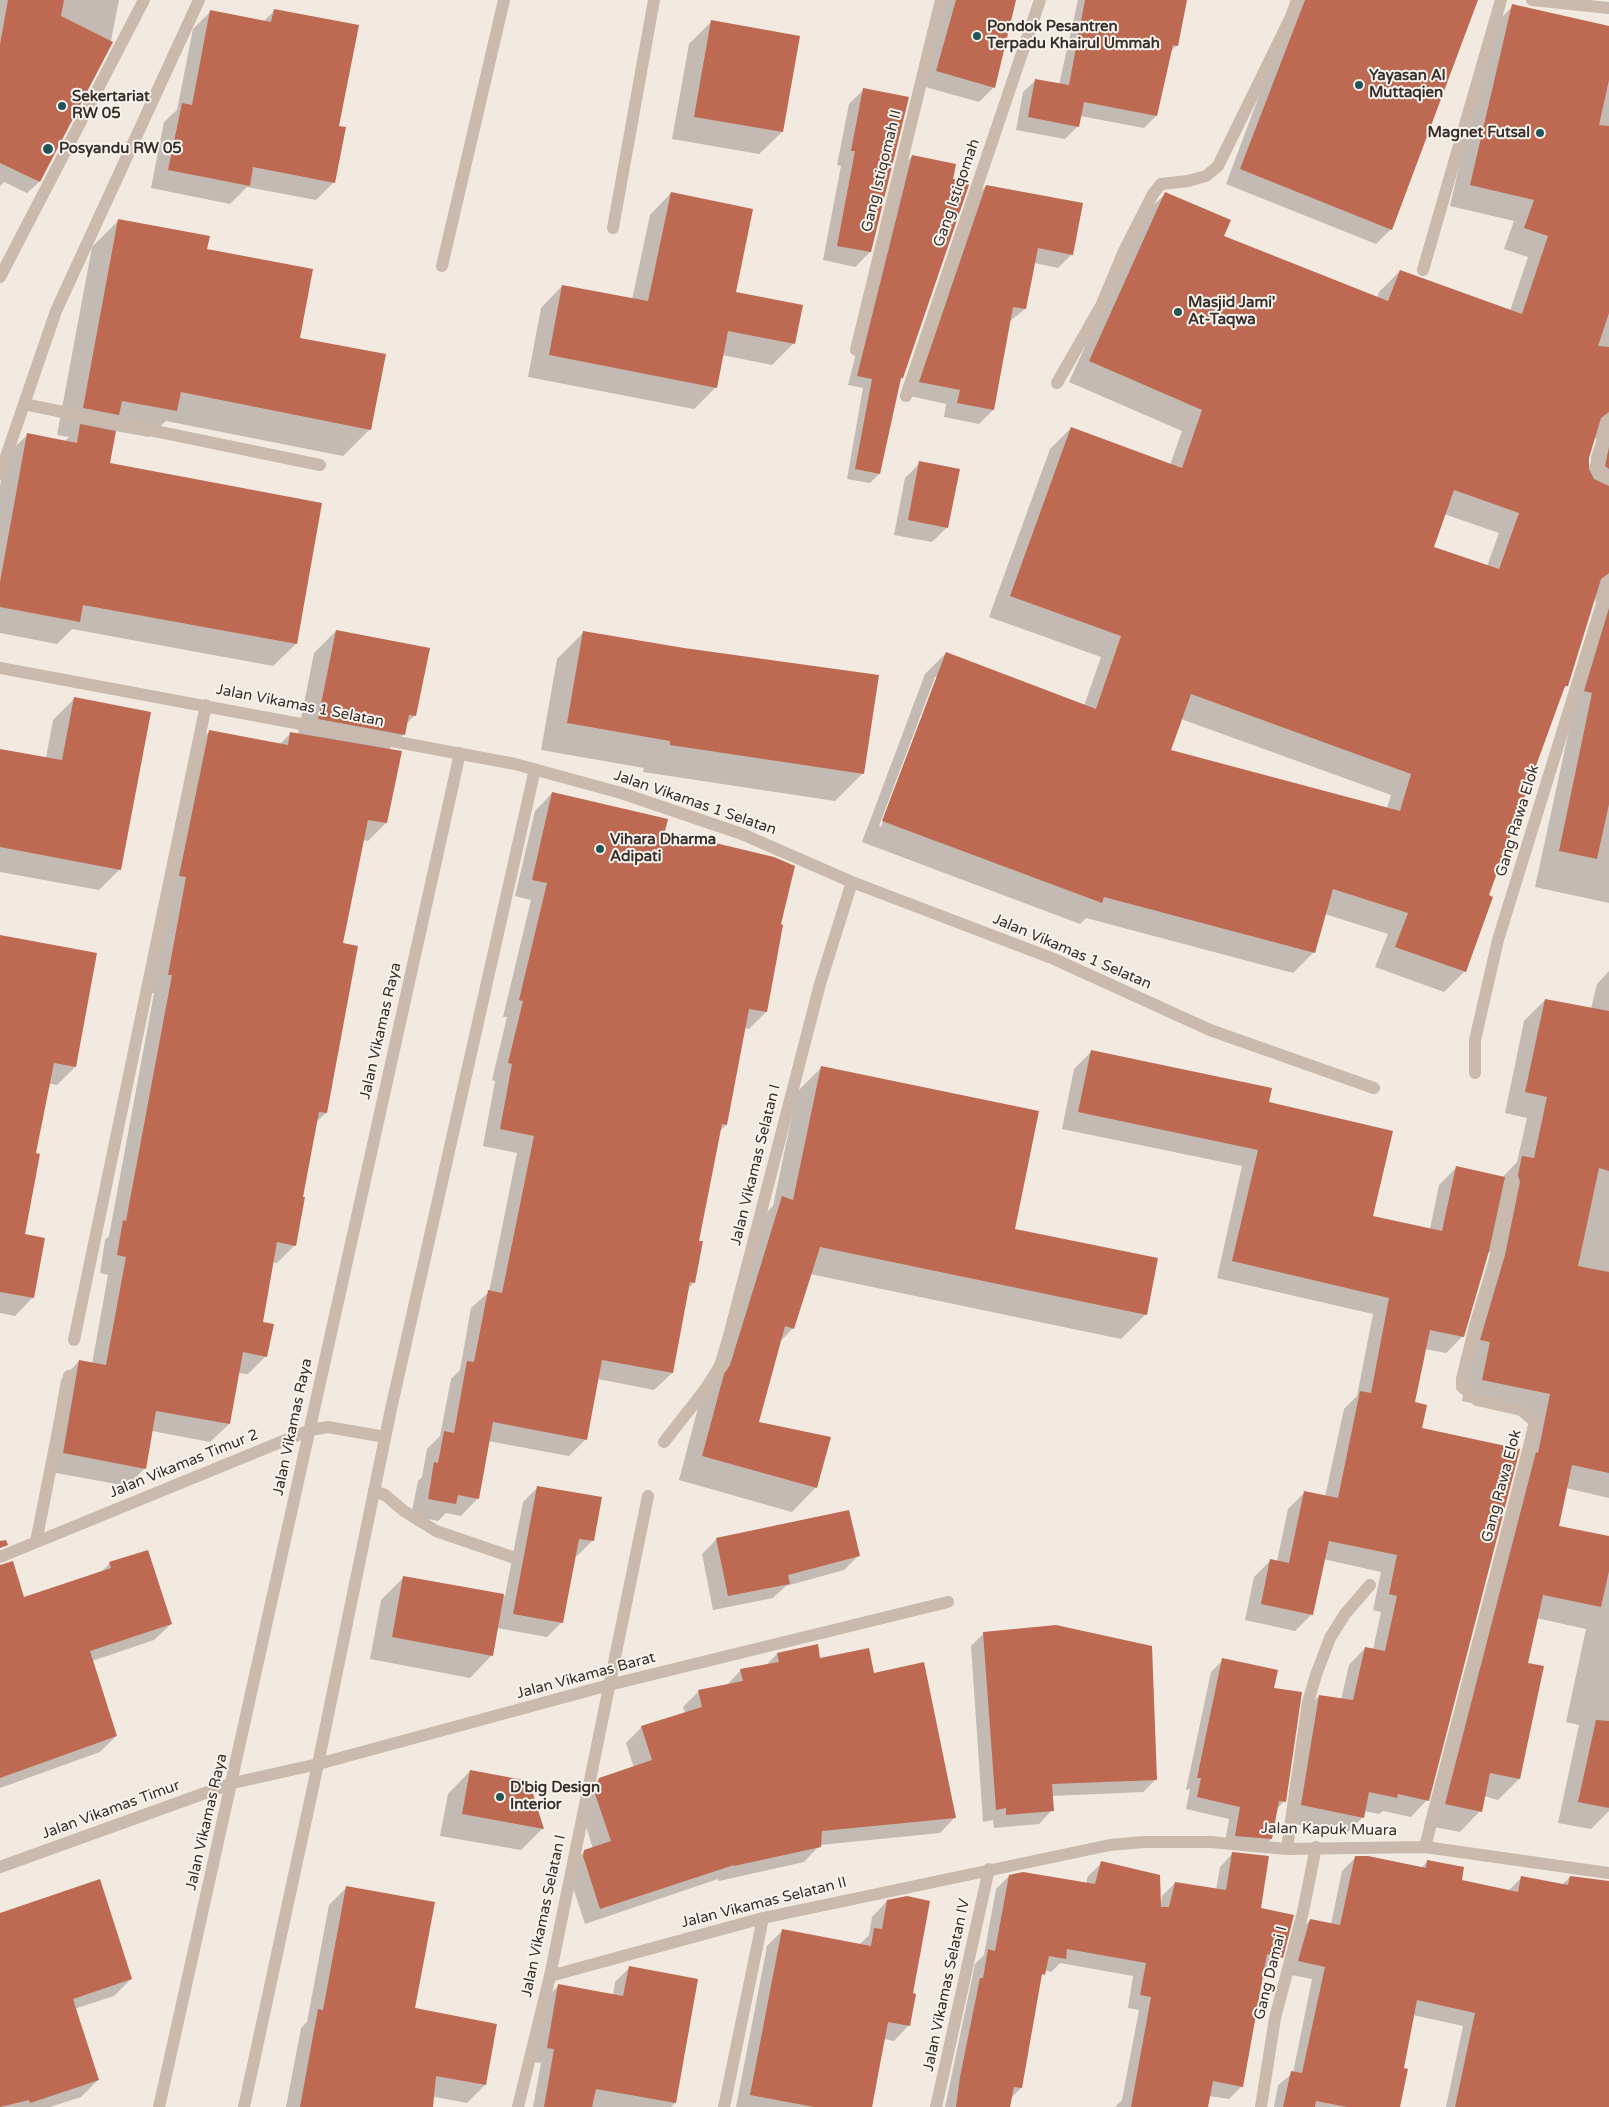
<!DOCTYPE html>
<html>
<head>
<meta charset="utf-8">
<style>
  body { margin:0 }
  canvas { display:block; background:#f2e9e0 }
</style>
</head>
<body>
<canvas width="1609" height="2107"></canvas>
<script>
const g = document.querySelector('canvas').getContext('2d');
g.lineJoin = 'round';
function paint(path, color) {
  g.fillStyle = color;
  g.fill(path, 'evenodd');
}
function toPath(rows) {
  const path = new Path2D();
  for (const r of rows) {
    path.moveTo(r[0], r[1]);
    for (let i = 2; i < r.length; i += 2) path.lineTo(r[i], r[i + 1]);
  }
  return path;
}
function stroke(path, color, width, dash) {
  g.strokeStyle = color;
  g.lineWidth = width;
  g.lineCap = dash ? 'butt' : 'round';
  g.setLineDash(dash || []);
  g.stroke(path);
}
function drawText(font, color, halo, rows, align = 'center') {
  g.font = font + ' "Varela Round",sans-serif';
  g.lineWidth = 4;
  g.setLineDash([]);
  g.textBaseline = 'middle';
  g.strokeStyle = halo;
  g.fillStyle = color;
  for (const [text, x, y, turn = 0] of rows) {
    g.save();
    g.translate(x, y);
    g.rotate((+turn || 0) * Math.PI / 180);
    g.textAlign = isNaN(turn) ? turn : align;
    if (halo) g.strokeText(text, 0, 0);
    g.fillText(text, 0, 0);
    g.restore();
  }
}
const shadow = toPath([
  [0,0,119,0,110,46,39,182,27,193,4,182,0,186],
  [945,0,1009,0,994,87,979,102,922,86],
  [1078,0,1186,0,1177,45,1170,52,1156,116,1144,128,1080,116,1078,126,1065,139,1016,130,1023,92,1036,80,1059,85],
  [1295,0,1454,0,1391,229,1376,244,1226,184],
  [1512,7,1609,28,1609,903,1535,887,1596,605,1595,596,1567,686,1562,690,1487,896,1465,971,1444,992,1375,967,1388,934,1325,914,1314,952,1293,973,1086,918,1080,924,862,842,925,674,946,653,1084,706,1101,657,989,617,1050,449,1071,428,1170,465,1182,431,1069,382,1145,214,1166,193,1222,237,1377,298,1379,292,1400,271,1510,311,1528,257,1504,249,1514,221,1450,206,1491,28],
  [1594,436,1597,440,1589,468,1588,455],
  [1444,514,1499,533,1487,566,1432,548],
  [935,677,938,677,881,827,879,826],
  [1181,719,1391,795,1387,808,1170,751],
  [211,11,263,22,274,11,337,127,334,182,316,200,247,187,230,204,151,188,164,122,177,110,193,29],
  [711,22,782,132,759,154,672,139,689,44],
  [864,89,870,252,855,267,823,260,841,166,837,165,849,104],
  [912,156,902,377,899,381,879,474,870,483,847,479,863,388,848,385,903,166],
  [986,186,1072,254,1058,268,1034,263,1025,309,1009,322,993,410,979,424,944,417,946,404,906,395,972,200],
  [671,193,734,293,794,343,772,365,722,355,716,387,694,409,528,377,541,308,562,286,632,300,650,215],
  [118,221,206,250,370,429,343,456,166,421,149,437,115,431,108,464,296,644,273,666,72,629,57,644,0,633,0,486,5,457,28,434,65,441,69,437,57,435,92,247],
  [920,463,947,527,932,542,894,535,905,478],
  [336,631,415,715,405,725,403,735,388,750,386,823,368,841,363,840,342,944,326,1113,315,1123,295,1245,277,1263,272,1262,261,1323,266,1356,248,1374,238,1373,229,1424,210,1442,152,1431,145,1468,127,1486,45,1471,61,1380,79,1361,92,1364,108,1275,100,1273,105,1240,109,1236,154,993,151,993,191,749,210,731,279,745,291,733,298,734,314,653],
  [584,632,863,773,835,801,643,772,644,768,541,750,557,659],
  [74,699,120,869,99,890,0,872,0,750,46,758,53,720],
  [552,793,664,832,779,926,766,1012,749,1029,744,1028,726,1125,719,1132,698,1242,694,1283,687,1289,672,1373,654,1390,598,1379,586,1439,569,1456,488,1441,478,1498,461,1516,446,1513,438,1521,411,1516,418,1481,422,1477,427,1449,440,1436,451,1379,460,1370,471,1308,489,1292,517,1153,483,1146,495,1081,492,1080,507,1017,503,1017,531,900,515,896,535,811],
  [0,937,75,1067,57,1085,48,1083,34,1154,24,1235,33,1297,15,1316,0,1313],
  [1609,971,1609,1498,1566,1488,1558,1527,1609,1538,1609,1811,1591,1829,1558,1823,1579,1725,1566,1722,1586,1629,1536,1618,1527,1664,1519,1779,1498,1800,1484,1796,1480,1811,1460,1832,1424,1825,1518,1471,1530,1415,1462,1401,1470,1363,1460,1361,1485,1277,1490,1252,1488,1252,1463,1336,1446,1353,1425,1349,1414,1403,1420,1429,1427,1800,1411,1817,1383,1811,1379,1814,1364,1811,1363,1817,1346,1834,1285,1822,1302,1713,1319,1696,1341,1700,1349,1665,1365,1648,1373,1650,1381,1612,1373,1610,1381,1572,1323,1559,1312,1614,1295,1631,1245,1620,1254,1577,1271,1560,1277,1561,1288,1509,1305,1492,1325,1497,1344,1409,1357,1396,1373,1314,1217,1278,1242,1166,1062,1129,1074,1069,1091,1052,1267,1102,1372,1217,1430,1229,1439,1185,1456,1168,1502,1178,1517,1162,1527,1118,1505,1113,1524,1021,1545,1000,1591,1009,1597,984],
  [821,1068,1014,1230,1146,1314,1121,1339,810,1274,793,1328,779,1343,757,1423,816,1487,792,1512,679,1480,700,1400,706,1391,758,1222,773,1206,797,1092],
  [538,1487,592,1541,577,1556,575,1555,562,1622,547,1637,497,1628,492,1655,470,1678,370,1659,381,1600,404,1577,505,1596,523,1502],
  [717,1539,859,1555,844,1570,786,1586,773,1598,713,1610,702,1554],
  [110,1563,171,1624,154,1640,92,1661,116,1736,100,1752,0,1788,0,1593,24,1598,100,1573],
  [984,1633,1156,1779,1143,1792,1051,1796,1052,1810,1039,1824,994,1828,993,1820,983,1822,971,1646],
  [777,1654,820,1660,873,1674,955,1817,940,1833,820,1845,804,1862,719,1881,718,1879,585,1924,568,1872,569,1867,585,1851,593,1849,581,1810,584,1795,599,1779,634,1768,626,1743,642,1727,685,1713,683,1707,699,1691,726,1686,741,1670,766,1665],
  [1223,1660,1273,1689,1284,1801,1276,1810,1271,1839,1259,1851,1224,1848,1229,1819,1186,1809,1190,1789,1186,1790,1211,1672],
  [470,1771,543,1828,521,1850,440,1836,448,1794],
  [1233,1853,1281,1957,1268,1970,1263,1969,1242,2086,1229,2099,1209,2096,1207,2107,1115,2107,1122,2100,1139,2010,1128,2008,1133,1976,1060,1963,1051,1972,1044,1970,1040,1978,1021,2088,1011,2098,1009,2107,945,2107,975,1964,984,1955,996,1889,1009,1876,1086,1884,1088,1876,1102,1863,1161,1903,1162,1896,1175,1883,1216,1890,1220,1867],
  [1356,1857,1421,1868,1428,1861,1460,1881,1508,1891,1522,1877,1562,1885,1570,1877,1609,1933,1609,2078,1603,2107,1446,2107,1463,2026,1413,2015,1402,2069,1399,2107,1274,2107,1278,2085,1293,2073,1312,1979,1286,1974,1297,1933,1310,1920,1331,1924,1342,1871],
  [347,1887,413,2009,485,2085,467,2103,393,2089,377,2107,286,2107,301,2028,307,2022,329,1905],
  [887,1901,911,1994,909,2025,894,2041,884,2039,872,2107,736,2107,767,1946,782,1931,859,1945,869,1935,872,1917],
  [0,1914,131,1979,114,1996,74,2009,98,2080,81,2097,50,2107,0,2107],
  [629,1968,675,2103,671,2107,533,2107,541,2063,533,2062,545,1999,559,1985,613,1995,615,1982]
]);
const building = toPath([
  [8,0,64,0,61,16,113,42,40,182,0,163,0,44],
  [956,0,1016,0,995,88,936,71],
  [1085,0,1187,0,1178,46,1173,45,1157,116,1084,102,1079,127,1028,117,1035,79,1069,85],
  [1305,0,1478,0,1392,230,1240,169],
  [1512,4,1609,26,1609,80,1599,125,1609,126,1609,313,1598,346,1609,347,1609,412,1601,418,1589,458,1589,469,1594,479,1609,486,1609,573,1601,579,1568,686,1565,686,1489,895,1493,897,1466,972,1395,947,1408,913,1333,889,1315,953,1104,897,1102,903,882,821,946,652,1096,709,1121,636,1010,596,1071,427,1182,468,1202,410,1089,361,1165,192,1231,220,1224,236,1388,301,1400,270,1522,314,1548,236,1524,228,1534,200,1470,185],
  [1454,490,1519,513,1499,569,1434,547],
  [1191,694,1411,774,1400,811,1171,750],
  [274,9,359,25,339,126,346,127,335,183,253,167,250,186,168,170,182,103,192,105,210,10,271,22],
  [711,20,800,36,783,132,694,117],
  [863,88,909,97,871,252,837,246,855,151,851,151],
  [912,155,956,164,953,179,970,182,903,378,901,378,880,474,855,469,872,379,857,376],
  [986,185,1083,203,1073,255,1038,248,1026,309,1013,307,994,410,957,403,960,390,919,382],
  [671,192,753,209,736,292,803,305,795,344,728,331,717,388,549,355,562,285,648,301],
  [118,219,210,236,207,249,313,269,300,338,386,354,371,430,181,392,177,411,122,401,119,415,83,408],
  [80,424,116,431,110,463,322,503,297,644,83,605,80,622,0,607,0,582,27,433,77,443],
  [1609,447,1609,469,1605,466],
  [919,461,960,469,948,528,908,520],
  [1609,608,1609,804,1597,859,1559,851,1592,693,1584,691],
  [336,630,430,648,416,716,409,715,405,735,318,719],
  [583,631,684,648,879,675,864,774,670,745,670,741,567,723],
  [74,697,151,712,121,870,0,847,0,749,62,760],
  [209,730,288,745,290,732,402,751,387,823,368,820,343,943,358,946,327,1113,319,1112,303,1197,305,1197,296,1246,277,1242,263,1322,274,1324,267,1357,243,1352,230,1424,156,1411,146,1469,63,1453,79,1360,106,1365,126,1257,117,1255,123,1220,126,1221,172,975,168,975,186,877,179,876],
  [552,792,668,819,665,831,774,857,795,866,781,924,783,925,767,1012,749,1009,727,1125,722,1124,699,1241,703,1241,695,1283,690,1282,673,1373,602,1360,587,1440,493,1422,479,1499,458,1495,456,1504,428,1499,434,1462,438,1463,444,1431,454,1433,467,1361,474,1362,488,1290,502,1293,534,1136,500,1129,512,1064,508,1063,523,1001,519,1000,547,883,532,880],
  [0,935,97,953,76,1067,54,1063,36,1153,40,1154,25,1234,45,1238,34,1298,0,1292],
  [1545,999,1609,1011,1609,1171,1599,1168,1578,1266,1609,1272,1609,1473,1572,1465,1559,1526,1609,1536,1609,1571,1601,1607,1543,1595,1528,1663,1544,1666,1520,1779,1490,1773,1482,1812,1445,1804,1536,1452,1538,1453,1550,1394,1482,1380,1490,1342,1480,1340,1505,1255,1520,1182,1518,1175,1522,1156,1534,1158,1547,1097,1525,1092],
  [1091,1050,1272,1088,1269,1102,1393,1131,1373,1216,1442,1231,1456,1166,1505,1177,1489,1251,1464,1337,1430,1330,1415,1402,1427,1405,1422,1428,1520,1449,1429,1801,1398,1794,1397,1798,1369,1792,1364,1818,1301,1805,1319,1695,1353,1700,1365,1647,1385,1651,1397,1596,1389,1594,1397,1555,1329,1541,1313,1615,1261,1604,1270,1559,1289,1563,1304,1491,1338,1498,1360,1391,1371,1393,1389,1298,1232,1261,1258,1150,1078,1112],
  [821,1066,1039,1111,1015,1229,1158,1258,1147,1315,820,1247,794,1329,785,1326,759,1422,831,1437,817,1488,702,1456,724,1374,730,1365,782,1196,793,1200],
  [537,1486,602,1497,594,1541,579,1539,563,1623,513,1614],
  [849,1510,860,1556,788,1575,790,1584,728,1596,716,1538],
  [6,1540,8,1545,0,1548,0,1541],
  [148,1550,172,1624,90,1651,117,1736,0,1778,0,1565,13,1561,24,1597,111,1568,109,1562],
  [403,1576,504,1594,493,1656,392,1637],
  [1056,1625,1152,1646,1157,1780,1052,1784,1054,1811,1006,1815,1006,1808,996,1810,983,1632],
  [818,1644,820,1658,869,1648,874,1673,924,1662,956,1818,822,1831,821,1847,734,1866,734,1865,600,1909,583,1856,584,1850,611,1841,595,1794,599,1778,652,1760,641,1726,702,1707,698,1690,743,1681,740,1669,779,1662,777,1653],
  [1222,1658,1278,1670,1274,1688,1302,1692,1286,1802,1279,1801,1272,1839,1235,1836,1240,1807,1197,1797,1201,1778,1197,1778],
  [1596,1720,1609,1721,1609,1808,1578,1802],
  [470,1770,529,1781,544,1829,462,1814],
  [1232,1852,1269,1856,1261,1908,1294,1915,1283,1958,1267,1954,1243,2087,1213,2081,1208,2107,1131,2107,1151,1997,1140,1995,1146,1963,1067,1949,1066,1959,1049,1956,1045,1975,1042,1974,1022,2088,1014,2087,1010,2107,956,2107,960,2077,980,1978,983,1978,988,1949,995,1951,1009,1875,1023,1872,1095,1884,1101,1861,1160,1875,1161,1907,1169,1907,1175,1882,1226,1890],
  [1355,1856,1368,1856,1426,1868,1427,1860,1464,1867,1462,1880,1518,1892,1521,1876,1568,1885,1570,1876,1609,1881,1609,2107,1455,2107,1475,2013,1417,2000,1404,2068,1408,2069,1400,2107,1347,2107,1316,2101,1315,2107,1283,2107,1291,2071,1302,2073,1325,1967,1298,1961,1310,1919,1340,1925],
  [100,1879,132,1979,73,1999,99,2080,30,2103,29,2100,0,2107,0,1913],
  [346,1886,435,1902,415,2008,497,2024,486,2085,436,2076,433,2107,300,2107,318,2009,323,2010],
  [907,1896,930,1901,913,1993,916,1994,910,2026,888,2022,872,2107,814,2107,750,2095,782,1929,871,1946,874,1928,882,1929,887,1900],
  [629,1966,698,1979,676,2103,596,2089,592,2107,544,2107,554,2049,547,2048,558,1984,623,1996]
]);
const service = toPath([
  [613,228,654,0],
  [442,266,504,0],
  [1423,270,1501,0],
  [24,404,320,465],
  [0,474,56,311,199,0],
  [374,1491,385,1495,404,1511,436,1531,512,1557]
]);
const minor = toPath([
  [1532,0,1609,8],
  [0,277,144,0],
  [856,350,941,0],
  [1057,383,1101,306,1124,251,1153,194,1161,184,1188,181,1206,176,1218,166,1290,19,1297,0],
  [906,396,1040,0],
  [1609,420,1597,458,1597,468,1601,474,1609,478],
  [0,668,515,764,621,793,742,834,852,882,1054,959,1210,1030,1374,1088],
  [1475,1073,1475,1040,1498,940,1609,581],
  [74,1340,206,705],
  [664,1442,704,1391,722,1363,820,984,852,882],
  [36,1542,69,1376],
  [0,1557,310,1430,328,1427,385,1437],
  [1425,1847,1534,1427,1534,1421,1521,1410,1477,1400,1462,1387,1462,1379,1475,1326,1497,1253,1512,1180],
  [1287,1849,1308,1702,1316,1675,1330,1638,1345,1614,1370,1585],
  [0,1867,233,1783,318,1764,609,1685,948,1602],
  [550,1976,763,1918,1110,1845,1143,1842,1211,1842,1287,1849,1425,1847,1609,1873],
  [159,2107,460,753],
  [244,2107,318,1764,391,1409,535,769],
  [518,2107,550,1976,648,1496],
  [724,2107,763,1918],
  [936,2107,989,1869],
  [1261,2107,1275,2018,1303,1912,1316,1847]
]);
const markers = [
  [977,36,5,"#235558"],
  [1359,85,5,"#235558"],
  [62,106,5,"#235558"],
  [1540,133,5,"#235558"],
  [48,149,6,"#235558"],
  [1178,312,5,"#235558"],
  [600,849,5,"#235558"],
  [500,1797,5,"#235558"]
];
const poiNames = [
  ["Pondok Pesantren",987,27],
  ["Terpadu Khairul Ummah",987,44],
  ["Yayasan Al",1369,76],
  ["Muttaqien",1369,93],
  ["Sekertariat",72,97],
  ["RW 05",72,114],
  ["Magnet Futsal",1530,133,"right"],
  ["Posyandu RW 05",59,149],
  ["Masjid Jami'",1188,303],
  ["At-Taqwa",1188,320],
  ["Vihara Dharma",610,840],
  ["Adipati",610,857],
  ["D'big Design",510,1788],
  ["Interior",510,1805]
];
const streetNames = [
  ["Gang Istiqomah II",882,171,-76],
  ["Gang Istiqomah",957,193,-71],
  ["Jalan Vikamas 1 Selatan",300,706,11],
  ["Jalan Vikamas 1 Selatan",695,803,19],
  ["Gang Rawa Elok",1518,821,-73],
  ["Jalan Vikamas 1 Selatan",1072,952,23],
  ["Jalan Vikamas Raya",381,1031,-77],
  ["Jalan Vikamas Selatan I",756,1165,-76],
  ["Jalan Vikamas Raya",293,1427,-78],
  ["Jalan Vikamas Timur 2",184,1464,-22],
  ["Gang Rawa Elok",1502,1486,-75],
  ["Jalan Vikamas Barat",586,1676,-15],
  ["Jalan Vikamas Timur",111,1810,-20],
  ["Jalan Vikamas Raya",207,1822,-77],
  ["Jalan Kapuk Muara",1329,1830,1],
  ["Jalan Vikamas Selatan II",764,1903,-14],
  ["Jalan Vikamas Selatan I",544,1916,-78],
  ["Gang Damai I",1271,1973,-76],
  ["Jalan Vikamas Selatan IV",947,1985,-78]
];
paint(shadow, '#0003');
paint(building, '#be6a52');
stroke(service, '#cab9ad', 12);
stroke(minor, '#cab9ad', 12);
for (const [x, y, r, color] of markers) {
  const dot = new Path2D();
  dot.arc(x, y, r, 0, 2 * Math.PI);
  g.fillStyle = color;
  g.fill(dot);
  stroke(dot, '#f9f3ed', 2);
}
drawText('bold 15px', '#382f2b', '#f9f3ed', poiNames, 'left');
drawText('15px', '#382f2b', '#f9f3ed', streetNames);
</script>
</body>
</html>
